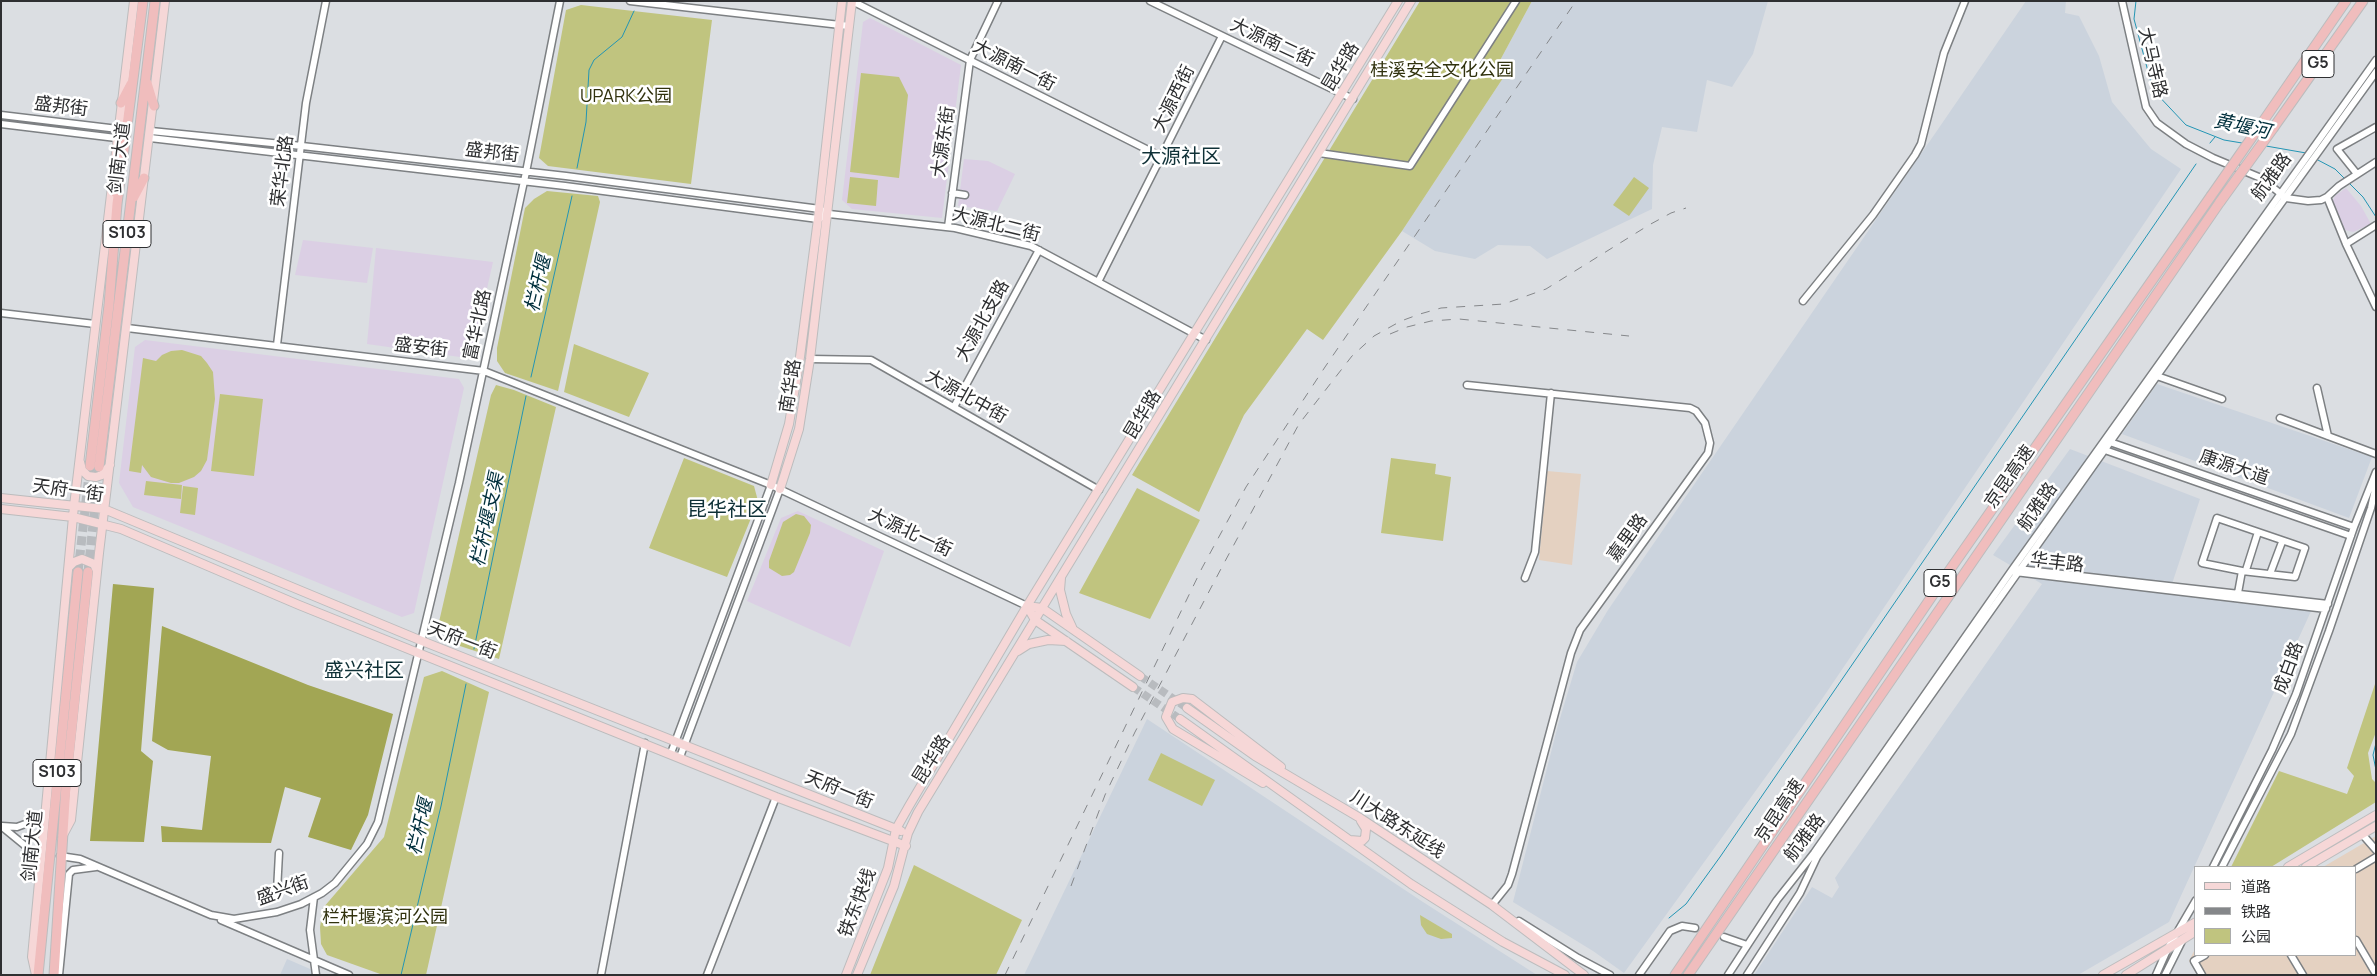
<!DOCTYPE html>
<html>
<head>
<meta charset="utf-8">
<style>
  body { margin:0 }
  #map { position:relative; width:2377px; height:976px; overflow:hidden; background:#dbdee2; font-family:Manrope,"Noto Sans SC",sans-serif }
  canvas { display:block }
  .frame { position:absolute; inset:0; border:2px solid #2e2f31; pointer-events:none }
  .legend { position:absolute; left:2194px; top:866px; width:162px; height:90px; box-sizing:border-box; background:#fff; border:1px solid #abacad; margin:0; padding:6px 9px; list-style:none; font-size:15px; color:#2e2f31 }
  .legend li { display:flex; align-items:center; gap:10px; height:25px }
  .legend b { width:25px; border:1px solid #abacad }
</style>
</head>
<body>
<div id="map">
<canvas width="2377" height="976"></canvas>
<div class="frame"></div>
<ul class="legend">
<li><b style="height:6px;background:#f6d7d7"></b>道路</li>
<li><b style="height:6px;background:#85878a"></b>铁路</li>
<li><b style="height:14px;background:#c0c47f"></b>公园</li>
</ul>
</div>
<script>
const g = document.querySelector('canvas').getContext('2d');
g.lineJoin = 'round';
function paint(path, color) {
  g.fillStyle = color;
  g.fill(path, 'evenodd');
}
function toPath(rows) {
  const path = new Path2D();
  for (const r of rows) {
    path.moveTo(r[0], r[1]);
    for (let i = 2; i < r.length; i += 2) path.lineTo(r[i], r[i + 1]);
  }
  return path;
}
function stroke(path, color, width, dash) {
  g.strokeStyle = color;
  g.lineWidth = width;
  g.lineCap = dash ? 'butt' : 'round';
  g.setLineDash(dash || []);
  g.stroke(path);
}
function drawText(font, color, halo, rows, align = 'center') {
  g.font = font + ' Manrope,"Noto Sans SC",sans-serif';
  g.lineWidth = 5;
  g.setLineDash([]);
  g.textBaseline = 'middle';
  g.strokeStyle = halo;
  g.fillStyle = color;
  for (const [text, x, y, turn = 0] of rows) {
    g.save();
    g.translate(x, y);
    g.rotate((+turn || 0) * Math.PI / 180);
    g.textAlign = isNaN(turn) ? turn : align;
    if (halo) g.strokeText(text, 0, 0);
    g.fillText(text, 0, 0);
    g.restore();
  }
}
const built = toPath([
  [1532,1,1768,1,1753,54,1732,87,1707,80,1697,132,1662,127,1653,165,1652,209,1547,259,1530,246,1498,245,1475,259,1435,251,1402,231,1507,72,1497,66],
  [2026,1,2066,1,2065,13,2079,16,2099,56,2112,102,2151,149,2181,169,1822,699,1624,973,1593,951,1513,902,1558,725,1577,662,1608,610],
  [2157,384,2372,457,2349,518,2122,434],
  [2070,449,2200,499,2169,593,2312,609,2169,922,2078,975,1754,975,1812,887,1832,898,1839,887,1835,878,2042,584,1993,555],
  [1147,719,1423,902,1537,975,1024,975],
  [287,959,324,975,280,975]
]);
const industrial = toPath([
  [1547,471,1581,474,1572,565,1539,560],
  [2376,836,2376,975,2197,975,2189,961,2196,947,2196,955,2356,955,2356,867,2323,867]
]);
const education = toPath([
  [870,18,961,65,942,218,852,209,842,200,863,22],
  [964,159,988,161,1015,174,997,211,958,206],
  [2346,188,2361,206,2371,224,2353,232,2345,230,2332,202,2335,196],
  [303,240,373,248,367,283,295,275],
  [376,248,493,262,474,346,460,357,367,344],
  [145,340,459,379,464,388,414,613,402,617,133,507,119,483,135,347],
  [798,511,884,551,850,647,747,601,781,518]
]);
const green = toPath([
  [1420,1,1532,1,1497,66,1507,72,1402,231,1323,340,1307,329,1244,415,1199,512,1132,475],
  [581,5,712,20,691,184,548,166,539,158,566,10],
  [861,73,899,77,908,95,899,178,850,172],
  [850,177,878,180,876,206,847,203],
  [1634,177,1649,188,1629,216,1613,205],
  [547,191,598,196,600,202,558,391,505,373,497,361,497,348,525,208,534,199],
  [574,344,649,373,629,417,564,392],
  [182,350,201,356,207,363,213,372,215,399,207,460,201,471,194,477,179,483,171,483,151,477,142,465,141,473,129,471,143,358,156,361,162,355,171,351],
  [496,385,514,390,556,407,499,659,448,642,439,622,491,395],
  [220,394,263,399,254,476,211,471],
  [684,458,754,486,758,501,727,577,649,548],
  [1391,458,1436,464,1435,474,1451,477,1443,541,1381,533],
  [146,481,182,485,181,499,144,495],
  [183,486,198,488,195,515,180,513],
  [1137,488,1200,520,1150,619,1079,593],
  [796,514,804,516,811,525,810,533,794,572,790,575,782,576,769,568,769,561,783,522],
  [442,671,489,692,426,975,383,975,327,955,321,944,320,927,323,908,384,837,424,677],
  [2376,681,2376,732,2368,753,2372,779,2376,783,2376,802,2271,867,2231,867,2279,771,2347,794,2354,776,2347,768],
  [1161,753,1215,780,1202,806,1148,780],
  [914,865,1022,920,996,975,870,975],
  [1420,915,1452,934,1452,938,1441,939,1427,934,1421,925]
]);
const forest = toPath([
  [113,584,154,588,141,751,153,761,144,842,90,841],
  [162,626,308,685,393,714,368,815,351,850,308,837,321,798,285,787,271,843,162,842,161,826,202,830,211,756,168,750,152,741]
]);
const stream = toPath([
  [2136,1,2134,19,2153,90,2186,125,2224,140,2242,143],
  [2210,143,2215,137],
  [2266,146,2306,153],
  [2316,159,2335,169,2345,179],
  [577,168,586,122,589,70,594,60,622,37,634,11],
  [2348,182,2363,197,2376,217],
  [531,377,572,196],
  [474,649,526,396],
  [2376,743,2373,755,2376,770],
  [1669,918,1686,904,1720,857,2196,164],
  [401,975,441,806,466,684]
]);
const majorTunnel = toPath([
  [1140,676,1187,708],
  [1133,687,1180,719]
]);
const highwayTunnel = toPath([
  [78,572,90,466],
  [88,572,99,467]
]);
const minor = toPath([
  [630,1,849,26],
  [852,1,1162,157],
  [1150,1,1353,99],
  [2122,1,2146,107,2157,123,2186,144,2213,158,2261,178,2286,198,2308,201,2321,200,2327,197,2339,186,2376,162],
  [1,115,118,129],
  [1,124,116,138],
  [151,131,302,146,566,176,820,209,823,211],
  [150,138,565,186,818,219,829,214,955,228,1031,246,1206,340],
  [1319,153,1410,166,1516,1],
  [2357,174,2337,149,2376,127],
  [952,193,965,195],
  [2327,197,2346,244,2376,307],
  [948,227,970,60,998,1],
  [2346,244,2376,225],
  [1098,282,1222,36],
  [1803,301,1873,215,1915,155,1921,144,1944,53,1965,1],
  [1,313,95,324],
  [127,328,484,371,771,485,1027,606],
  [277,345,306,103,326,1],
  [810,359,871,360,1099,490],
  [2157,376,2222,399],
  [1467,385,1690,408,1696,411,1705,423,1710,443,1708,453,1580,630,1571,653,1512,874,1508,885,1492,905,1495,907],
  [2317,388,2328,436],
  [954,407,1039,250],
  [2280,418,2376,454],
  [2107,441,2354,527],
  [2102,449,2351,536],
  [2018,569,2328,604],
  [2246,570,2258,532],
  [2015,572,2326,609],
  [2270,574,2282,542],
  [1525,578,1535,552,1551,393],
  [2238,593,2242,571,2295,577,2305,548,2217,518,2202,563,2242,571],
  [671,753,771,485],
  [680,757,780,489],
  [1,826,34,853,40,862],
  [2,826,17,827,44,817],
  [2362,834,2376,850],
  [60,856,80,859,211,915,234,919,277,912,301,904,322,893,335,883,367,844,378,822,459,483,526,172,560,1],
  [2213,867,2272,750,2296,694,2354,527,2376,472],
  [2222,867,2291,734,2329,631,2371,508,2376,485],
  [2356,869,2376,857],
  [277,891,279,853],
  [314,897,310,930,316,975],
  [221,920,349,975],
  [1519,921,1578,958,1610,975],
  [1724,937,1747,945],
  [2356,940,2376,974],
  [2291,955,2303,975],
  [59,975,69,874,73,870,96,867],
  [601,975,645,743],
  [707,975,776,797],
  [1639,975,1670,931,1682,926,1695,928],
  [1728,975,1777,900,1814,853,2012,570,2376,60],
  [1747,975,1800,893,1817,857,1833,834,2176,349,2376,72],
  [2156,975,2168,948,2196,900],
  [2165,975,2183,939],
  [2202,975,2194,961,2205,955]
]);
const major = toPath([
  [80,462,82,470,88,476,96,477,102,475,110,465],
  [771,485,789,424,800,357,818,219,842,1],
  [780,489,799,429,810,359,852,1],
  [1,498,104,509,422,641,901,831],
  [1,509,73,517,121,529,299,605,776,797,906,846],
  [69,567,74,562,82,559,94,564,97,571],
  [1061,578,1060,590,1066,614,1072,627],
  [1027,606,1035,620,1133,687],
  [1027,606,1042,608,1140,676],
  [1018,651,1029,644,1048,640,1066,641],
  [1187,708,1255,756,1360,818,1492,905,1584,975],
  [1180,719,1411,884,1503,942,1565,975],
  [1263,783,1173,729,1166,717,1172,702,1183,698,1192,699,1281,767],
  [63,835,71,820,99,553,165,1],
  [1350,840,1362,841,1365,838,1366,829,1361,821],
  [2288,867,2376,815],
  [2306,867,2376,826],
  [36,975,32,957,74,506,134,1],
  [846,975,888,868,896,829,909,806,1027,606,1398,1],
  [857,975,894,886,908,833,918,812,1411,1],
  [2103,975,2196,922],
  [2126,975,2196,931]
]);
const highway = toPath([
  [147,83,154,106],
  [121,103,131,84],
  [2264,120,2346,1],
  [2274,127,2363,1],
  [113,173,116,193],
  [134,197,144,178],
  [90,466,109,305,117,204,143,1],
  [99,467,155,1],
  [38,975,78,572],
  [54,975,66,785,88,572],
  [1675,975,1949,571,2211,196],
  [1688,975,2220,202]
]);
const rail = toPath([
  [1390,334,1407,327,1431,321,1459,319,1629,336],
  [1071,886,1105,795,1135,732,1223,565,1299,424,1352,356,1374,336,1401,321,1420,314,1441,308,1504,304,1546,289,1649,225,1671,213,1686,208],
  [1005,975,1202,568,1246,487,1325,367,1576,1]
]);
const highwayBridge = toPath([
  [2211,196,2264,120],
  [2220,202,2274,127]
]);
const shields = [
  [2318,64,32],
  [127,234,48],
  [1940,583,32],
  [57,773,48]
];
const shieldNames = [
  ["G5",2318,64],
  ["S103",127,234],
  ["G5",1940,583],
  ["S103",57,773]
];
const streetNames = [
  ["大源南二街",1272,43,25],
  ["大马寺路",2152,63,77],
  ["大源南一街",1014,66,27],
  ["昆华路",1341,67,-59],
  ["大源西街",1174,99,-64],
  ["盛邦街",61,107,7],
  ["大源东街",944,142,-82],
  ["盛邦街",492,153,7],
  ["剑南大道",120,158,-83],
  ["荣华北路",283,171,-83],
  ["航雅路",2272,177,-54],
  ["大源北二街",996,225,14],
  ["大源北支路",983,321,-61],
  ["富华北路",478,325,-78],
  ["盛安街",421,348,7],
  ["南华路",791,386,-81],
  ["大源北中街",966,397,29],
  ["昆华路",1143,415,-59],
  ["康源大道",2234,468,19],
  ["京昆高速",2010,477,-55],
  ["天府一街",68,491,8],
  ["航雅路",2038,507,-55],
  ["大源北一街",910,533,25],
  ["嘉里路",1628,538,-54],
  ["华丰路",2057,563,7],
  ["天府一街",462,641,21],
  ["成白路",2289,668,-70],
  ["昆华路",932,760,-58],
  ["天府一街",839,790,22],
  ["京昆高速",1780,811,-56],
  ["川大路东延线",1397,825,33],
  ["航雅路",1805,838,-53],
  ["剑南大道",33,846,-84],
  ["盛兴街",283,891,-20],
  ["铁东快线",858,903,-69]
];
const parkNames = [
  ["桂溪安全文化公园",1442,71],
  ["UPARK公园",626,97],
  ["栏杆堰滨河公园",385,918]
];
const waterNames = [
  ["黄堰河",2242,127,12],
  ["栏杆堰",539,284,-77],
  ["栏杆堰支渠",488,520,-78],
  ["栏杆堰",421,827,-77]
];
const quarterNames = [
  ["大源社区",1181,157],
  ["昆华社区",727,510],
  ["盛兴社区",364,671]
];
paint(built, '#cbd3dd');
paint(industrial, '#e4d1c1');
paint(education, '#dbcfe4');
paint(green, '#c0c47f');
paint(forest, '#a2a654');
stroke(stream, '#2395b4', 1);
stroke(majorTunnel, '#b8bbbf', 8, [8, 4]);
stroke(highwayTunnel, '#b8bbbf', 9, [9, 4.5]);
stroke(minor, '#7d8083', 9);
stroke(major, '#bcbcbd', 10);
stroke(highway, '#bcbcbd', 11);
stroke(minor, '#fff', 6);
stroke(major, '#f6d7d7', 8);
stroke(highway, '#f0bdbd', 9);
stroke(rail, '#85878a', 1, [9, 9]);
stroke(highwayBridge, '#bcbcbd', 11, []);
stroke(highwayBridge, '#f0bdbd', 9);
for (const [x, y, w] of shields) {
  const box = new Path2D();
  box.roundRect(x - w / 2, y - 13.5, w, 27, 4);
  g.fillStyle = '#fff';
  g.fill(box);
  stroke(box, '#2e2f31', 1);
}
drawText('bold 16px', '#2e2f31', null, shieldNames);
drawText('18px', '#2e2f31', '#fff', streetNames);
drawText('18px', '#30310d', '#fff', parkNames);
drawText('italic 19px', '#002f3c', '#fff', waterNames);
drawText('20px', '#0f3137', '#fff', quarterNames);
</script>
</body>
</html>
